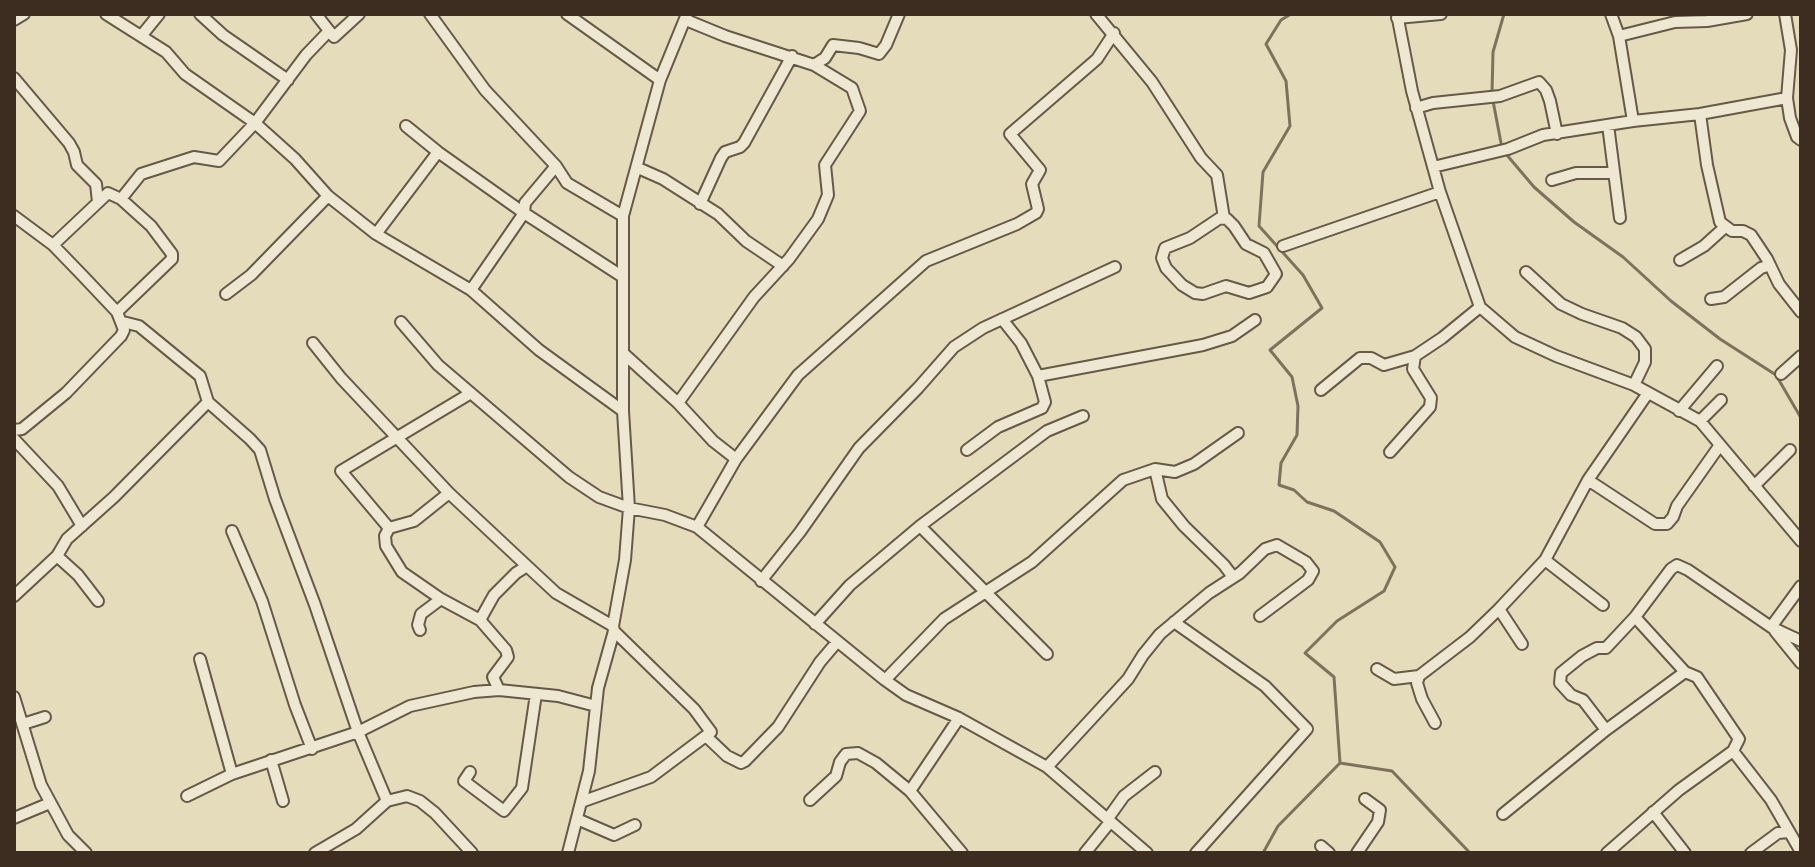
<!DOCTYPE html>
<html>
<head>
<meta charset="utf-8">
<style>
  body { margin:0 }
  #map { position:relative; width:1815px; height:867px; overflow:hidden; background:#e5dcbb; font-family:Alegreya,serif }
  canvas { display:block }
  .frame { position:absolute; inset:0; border:16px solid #3c2d20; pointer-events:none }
</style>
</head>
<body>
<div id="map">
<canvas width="1815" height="867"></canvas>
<div class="frame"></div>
</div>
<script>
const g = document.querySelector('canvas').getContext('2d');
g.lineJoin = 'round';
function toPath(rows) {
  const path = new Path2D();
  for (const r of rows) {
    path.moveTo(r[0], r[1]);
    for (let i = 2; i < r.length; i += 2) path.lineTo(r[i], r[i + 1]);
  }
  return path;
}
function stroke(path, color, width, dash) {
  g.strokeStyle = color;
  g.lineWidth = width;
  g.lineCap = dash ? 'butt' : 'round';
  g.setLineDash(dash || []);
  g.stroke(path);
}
const stream = toPath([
  [1291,14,1281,20,1266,44,1286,81,1290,126,1263,172,1259,226,1303,275,1322,308,1270,350,1292,377,1298,406,1297,435,1281,463,1279,485,1294,490,1307,502,1334,511,1380,542,1395,567,1384,591,1337,621,1305,653,1334,677,1340,763],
  [1492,93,1493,52,1504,14],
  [1493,101,1502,148],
  [1506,154,1534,187,1574,222,1623,257,1671,301,1720,339,1776,375,1801,418],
  [1340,763,1392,771,1470,853],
  [1263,853,1278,826,1340,763]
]);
const street = toPath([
  [106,14,166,52,185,74,255,123,295,159,328,196,376,234,471,290,539,350,623,411],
  [200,14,223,35,288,80],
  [316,14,334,37,359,14],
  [430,14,485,90,556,166,567,183,623,216],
  [567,14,660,80],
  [1096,14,1152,82,1201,158,1217,175,1224,218],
  [1397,14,1412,91,1440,192,1480,307,1515,337,1556,356,1634,385,1700,421,1801,541],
  [1611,14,1619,36,1633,121],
  [1785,14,1791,50,1787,98,1790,118,1797,137,1801,140],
  [1397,18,1441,14],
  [14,20,24,14],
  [142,35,159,14],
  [1619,36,1675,22,1707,21,1747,14],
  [814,65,825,58,833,45,859,48,879,54,886,45,899,14],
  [14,78,69,143,74,152,77,165,96,184,98,202],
  [1416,108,1433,103,1500,96,1539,82,1546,90,1550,101,1557,134],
  [1700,114,1707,165,1720,222,1732,231,1743,231,1751,235,1767,259,1779,284,1801,312],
  [1608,125,1620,218],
  [406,126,438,152,524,213,623,277],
  [1433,167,1508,149,1543,135,1633,121,1700,114,1787,98],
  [638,168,663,179,718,214,746,241,783,266],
  [1552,180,1576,173,1614,173],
  [121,199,141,174,194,157,219,161,255,123,306,55,329,31],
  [700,204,721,158,725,152,740,147,744,143,792,56],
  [14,216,53,245,82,275,117,312,124,330,121,336,66,393,22,429,14,430],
  [1220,218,1227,219,1234,226,1246,244,1264,253,1276,274,1267,287,1249,293,1226,286,1203,294,1195,293,1182,285,1166,268,1162,258,1165,248,1190,238,1220,218],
  [376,234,438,152],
  [53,245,108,193,121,199,151,226,172,254,172,259,117,312],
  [1283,246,1440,192],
  [1680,260,1704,246,1725,227],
  [1526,272,1561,304,1582,314,1622,328,1636,337,1645,349,1645,362,1634,385],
  [471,290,524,213,525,203,556,166],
  [226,294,251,275,328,196],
  [1711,299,1724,297,1761,268,1770,265],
  [123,322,139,326,200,376,208,402],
  [401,322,438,365,569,477,599,497,629,508,665,515,697,527,885,680,906,695,959,718,1047,767,1147,853],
  [313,343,341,378,449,493,527,566,556,593,613,626],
  [623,353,678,403,713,441,736,459],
  [1781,374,1801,356],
  [1038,376,1203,345,1232,336,1255,320],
  [1321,390,1360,358,1371,358,1384,365,1415,356,1442,338,1480,307],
  [471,393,341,471,389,528,385,536,386,546,402,572,441,599,480,620,506,650,508,657,493,677,499,690],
  [678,403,754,297,789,259,818,219,828,195,825,165,860,111,852,88,814,65,725,36,686,20],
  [1679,411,1717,366],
  [1700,421,1721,400],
  [14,439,58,486,82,526],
  [967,450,998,427,1042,408,1045,402,1038,376,1021,343,1002,319],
  [1390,452,1430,407,1431,398,1413,369,1415,356],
  [1155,469,1162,499,1184,526,1224,565,1233,577],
  [1588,480,1655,524,1667,524,1673,517,1677,506,1720,445],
  [1754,486,1790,450],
  [920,526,1047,654],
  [697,527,736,459,798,375,926,261,1017,224,1036,213,1038,209,1032,184,1040,170,1010,134,1097,59,1114,33],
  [389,528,414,521,449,493],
  [232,531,262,601,295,705,312,749],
  [57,556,78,575,98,601],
  [1545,560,1603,605],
  [761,581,800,532,859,448,918,388,954,347,983,328,1115,267],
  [14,596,57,556,67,539,114,497,208,402,250,439,260,450,275,499,315,605,358,732,387,801],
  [1499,609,1522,644],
  [480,620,494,595,516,573,527,566],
  [1174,622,1265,686,1307,729,1196,853],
  [815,624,850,585,920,526,1047,431,1083,416],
  [1771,627,1801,586],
  [420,630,418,625,421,614,441,599],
  [1775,631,1801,663],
  [200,659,232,774],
  [1377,669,1394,679,1419,676,1470,637,1499,609,1545,560,1588,480,1648,393],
  [1419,676,1417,683,1422,699,1435,723],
  [885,680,944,619,1032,562,1123,480,1155,469,1175,472,1194,464,1238,433],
  [14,697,41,785,68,835,86,853],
  [23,724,45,717],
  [1606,730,1583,700,1571,695,1560,683,1561,673,1582,656,1597,648,1606,648,1635,617,1671,569,1677,565,1688,570,1771,627,1801,641],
  [707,737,727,756,741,763,745,761,778,727,820,662,837,642],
  [1733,751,1771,800,1801,852],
  [271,760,283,801],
  [1047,767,1128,679,1143,655,1160,634,1209,593,1240,573,1265,549,1277,545,1306,562,1313,571,1308,580,1260,616],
  [470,772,464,781,504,811,522,788,536,694],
  [910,791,959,718],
  [187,796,232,774,358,732,410,706,474,692,499,690,558,696,596,706],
  [810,800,836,776,840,762,846,754,858,753,876,763,910,791,962,853],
  [581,802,651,777,711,732,694,709,614,631],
  [1653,812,1685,853],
  [1503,814,1606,730,1685,672],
  [14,818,50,803],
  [577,819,614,835,635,825],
  [1321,846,1329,853],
  [315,853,356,829,387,801,407,796,420,801,435,813,472,853],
  [568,853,589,771,598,688,614,631,613,626,625,560,629,508,623,411,623,216,660,80,687,14],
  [1085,853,1110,822,1109,817,1124,796,1155,772],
  [1357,853,1378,822,1380,810,1365,799],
  [1607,853,1679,790,1733,751,1739,739,1697,677,1685,672,1635,617],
  [1751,853,1778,833,1789,832]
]);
stroke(stream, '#7f725d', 3);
stroke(street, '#665947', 14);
stroke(street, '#eee8d3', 10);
</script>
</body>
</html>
